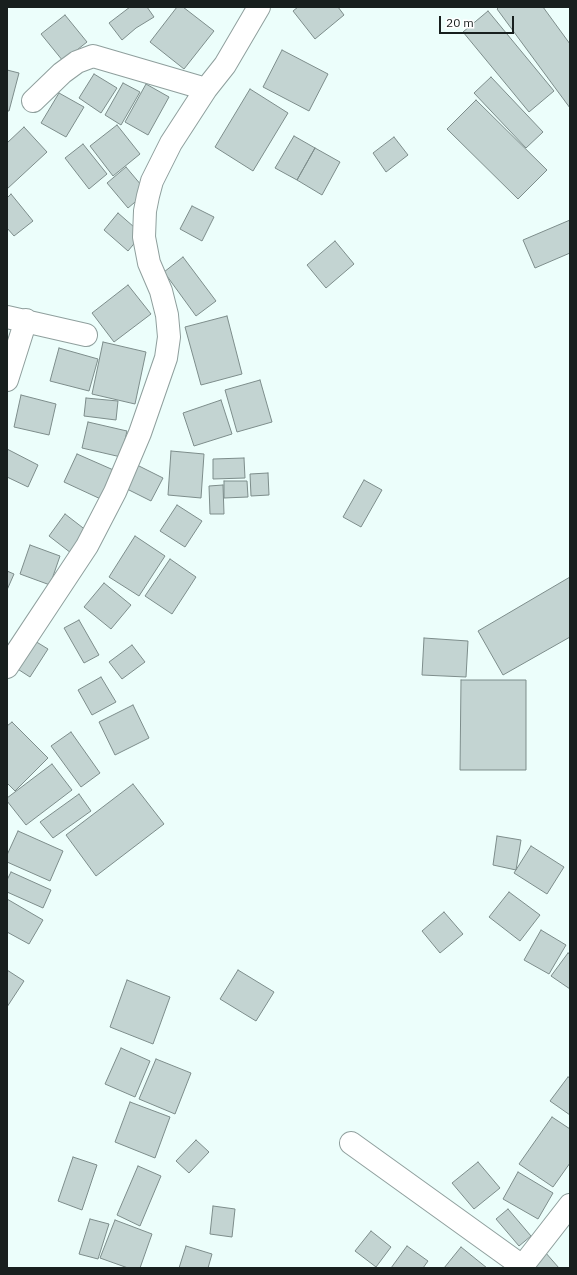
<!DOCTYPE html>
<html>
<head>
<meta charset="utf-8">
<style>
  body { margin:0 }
  #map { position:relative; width:577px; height:1275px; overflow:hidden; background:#ecfefb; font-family:"IBM Plex Sans",sans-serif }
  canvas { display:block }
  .frame { position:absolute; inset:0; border:8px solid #181f1e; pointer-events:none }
  .scale { position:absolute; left:439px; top:16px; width:75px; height:18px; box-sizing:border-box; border:2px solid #181f1e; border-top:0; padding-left:5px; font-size:12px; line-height:14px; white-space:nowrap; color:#181f1e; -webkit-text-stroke:3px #fff; paint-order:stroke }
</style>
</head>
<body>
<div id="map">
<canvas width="577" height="1275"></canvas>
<div class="frame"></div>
<div class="scale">20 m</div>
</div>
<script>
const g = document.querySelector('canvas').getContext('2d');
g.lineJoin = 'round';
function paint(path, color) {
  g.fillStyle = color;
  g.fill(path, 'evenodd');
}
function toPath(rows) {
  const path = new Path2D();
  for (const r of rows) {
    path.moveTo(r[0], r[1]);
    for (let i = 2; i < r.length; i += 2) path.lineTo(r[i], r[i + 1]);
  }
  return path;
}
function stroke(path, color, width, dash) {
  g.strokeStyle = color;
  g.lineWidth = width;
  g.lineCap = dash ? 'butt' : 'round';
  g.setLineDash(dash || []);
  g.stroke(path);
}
const building = toPath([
  [130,7,147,7,154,17,136,28,122,40,109,23,130,7],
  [177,7,183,7,214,31,184,69,150,42,177,7],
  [298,7,338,7,344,15,315,39,293,11,298,7],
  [499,7,543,7,570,44,570,108,497,9,499,7],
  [488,11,554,91,529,112,463,32,488,11],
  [65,15,87,42,63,61,41,34,65,15],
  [282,50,328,74,309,111,263,87,282,50],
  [7,70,19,73,9,111,7,111,7,70],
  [94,74,117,88,101,113,79,98,94,74],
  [491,77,543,132,526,148,474,93,491,77],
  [123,83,140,92,121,125,105,115,123,83],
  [146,84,169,97,148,135,125,122,146,84],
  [250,89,288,113,253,171,215,147,250,89],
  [59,93,84,107,66,137,41,123,59,93],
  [476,100,547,170,518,199,447,129,476,100],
  [117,125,140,154,113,176,90,146,117,125],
  [24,127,47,152,7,189,7,143,24,127],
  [294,136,315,148,297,180,275,168,294,136],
  [394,137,408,155,386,172,373,153,394,137],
  [83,144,107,174,89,189,65,158,83,144],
  [315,148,340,162,322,195,297,180,315,148],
  [126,167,147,192,128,208,107,183,126,167],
  [11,194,33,221,14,236,7,228,7,198,11,194],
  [192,206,214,217,202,241,180,229,192,206],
  [118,213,142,234,128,251,104,230,118,213],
  [570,220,570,253,535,268,523,240,570,220],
  [335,241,354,264,326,288,307,265,335,241],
  [183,257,216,301,196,316,164,272,183,257],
  [128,285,151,314,114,342,92,313,128,285],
  [227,316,242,374,201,385,185,327,227,316],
  [103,342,146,352,135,404,92,394,103,342],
  [59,348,98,359,89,391,50,381,59,348],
  [260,380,272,422,237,432,225,390,260,380],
  [21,395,56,404,49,435,14,427,21,395],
  [86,398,118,401,116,420,84,416,86,398],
  [221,400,232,434,194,446,183,413,221,400],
  [88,422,127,431,121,457,82,448,88,422],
  [7,449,38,465,28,487,7,477,7,449],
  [171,451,204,454,201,498,168,495,171,451],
  [77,454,118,472,105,501,64,482,77,454],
  [244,458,245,478,213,479,213,459,244,458],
  [135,464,163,478,151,501,123,487,135,464],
  [268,473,269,495,251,496,250,474,268,473],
  [364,480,382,490,361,527,343,517,364,480],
  [224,481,247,481,248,497,224,498,224,481],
  [223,485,224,514,210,514,209,486,223,485],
  [177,505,202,521,185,547,160,531,177,505],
  [65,514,87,531,71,553,49,536,65,514],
  [135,536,165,556,139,596,109,577,135,536],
  [30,545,60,556,50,585,20,574,30,545],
  [170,559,196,577,172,614,145,596,170,559],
  [7,571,14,574,7,590,7,571],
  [570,577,570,637,503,675,478,631,570,577],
  [104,583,131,605,111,629,84,607,104,583],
  [79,620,99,655,84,663,64,628,79,620],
  [30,638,48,649,30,677,13,666,30,638],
  [424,638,468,641,466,677,422,675,424,638],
  [132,645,145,662,122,679,109,662,132,645],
  [101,677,116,702,92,715,78,690,101,677],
  [461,680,526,680,526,770,460,770,461,680],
  [133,705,149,738,115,755,99,722,133,705],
  [12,722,48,758,15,791,7,783,7,726,12,722],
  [71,732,100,773,81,787,51,746,71,732],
  [52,764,72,790,26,825,7,801,7,798,52,764],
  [133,784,164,824,96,876,66,835,133,784],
  [79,794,91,811,53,838,40,822,79,794],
  [18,831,63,851,50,881,7,862,7,855,18,831],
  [497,836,521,840,516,870,493,865,497,836],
  [531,846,564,867,547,894,514,873,531,846],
  [11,872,51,890,43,908,7,892,7,880,11,872],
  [509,892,540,915,520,941,489,917,509,892],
  [7,899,43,920,29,944,7,932,7,899],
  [444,912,463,934,440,953,422,931,444,912],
  [541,930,566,945,549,974,524,960,541,930],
  [568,953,570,954,570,989,551,976,568,953],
  [7,970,24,981,7,1007,7,970],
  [238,970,274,992,256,1021,220,999,238,970],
  [127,980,170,997,153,1044,110,1027,127,980],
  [121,1048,150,1061,135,1097,105,1084,121,1048],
  [156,1059,191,1073,175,1114,139,1099,156,1059],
  [568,1077,570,1078,570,1115,550,1101,568,1077],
  [130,1102,170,1117,155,1158,115,1142,130,1102],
  [552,1117,570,1129,570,1163,553,1187,519,1164,552,1117],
  [196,1140,209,1152,189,1173,176,1161,196,1140],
  [73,1157,97,1165,82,1210,58,1201,73,1157],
  [478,1162,500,1188,474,1209,452,1183,478,1162],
  [138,1166,161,1176,140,1226,117,1215,138,1166],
  [518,1172,553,1193,538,1219,503,1199,518,1172],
  [213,1206,235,1209,232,1237,210,1234,213,1206],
  [508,1209,531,1236,519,1246,496,1219,508,1209],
  [90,1219,109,1224,98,1259,79,1254,90,1219],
  [115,1220,152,1234,140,1268,128,1268,100,1258,115,1220],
  [371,1231,391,1247,376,1267,355,1251,371,1231],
  [186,1246,212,1254,208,1268,179,1268,186,1246],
  [407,1246,428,1261,423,1268,391,1268,407,1246],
  [461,1247,487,1268,444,1268,461,1247],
  [545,1252,559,1268,531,1268,545,1252]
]);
const street = toPath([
  [33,101,62,73,77,62,93,56,206,89],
  [7,317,86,335],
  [7,380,26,320],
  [7,667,87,546,115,492,140,433,166,358,169,337,167,315,161,291,149,263,144,237,145,211,148,196,152,181,171,143,206,89,225,65,259,7],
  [351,1143,522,1266],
  [521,1268,570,1205]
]);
paint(building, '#c3d4d2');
stroke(building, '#7d8d8b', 1);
stroke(street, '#8f9f9d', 24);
stroke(street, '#fff', 22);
</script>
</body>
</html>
